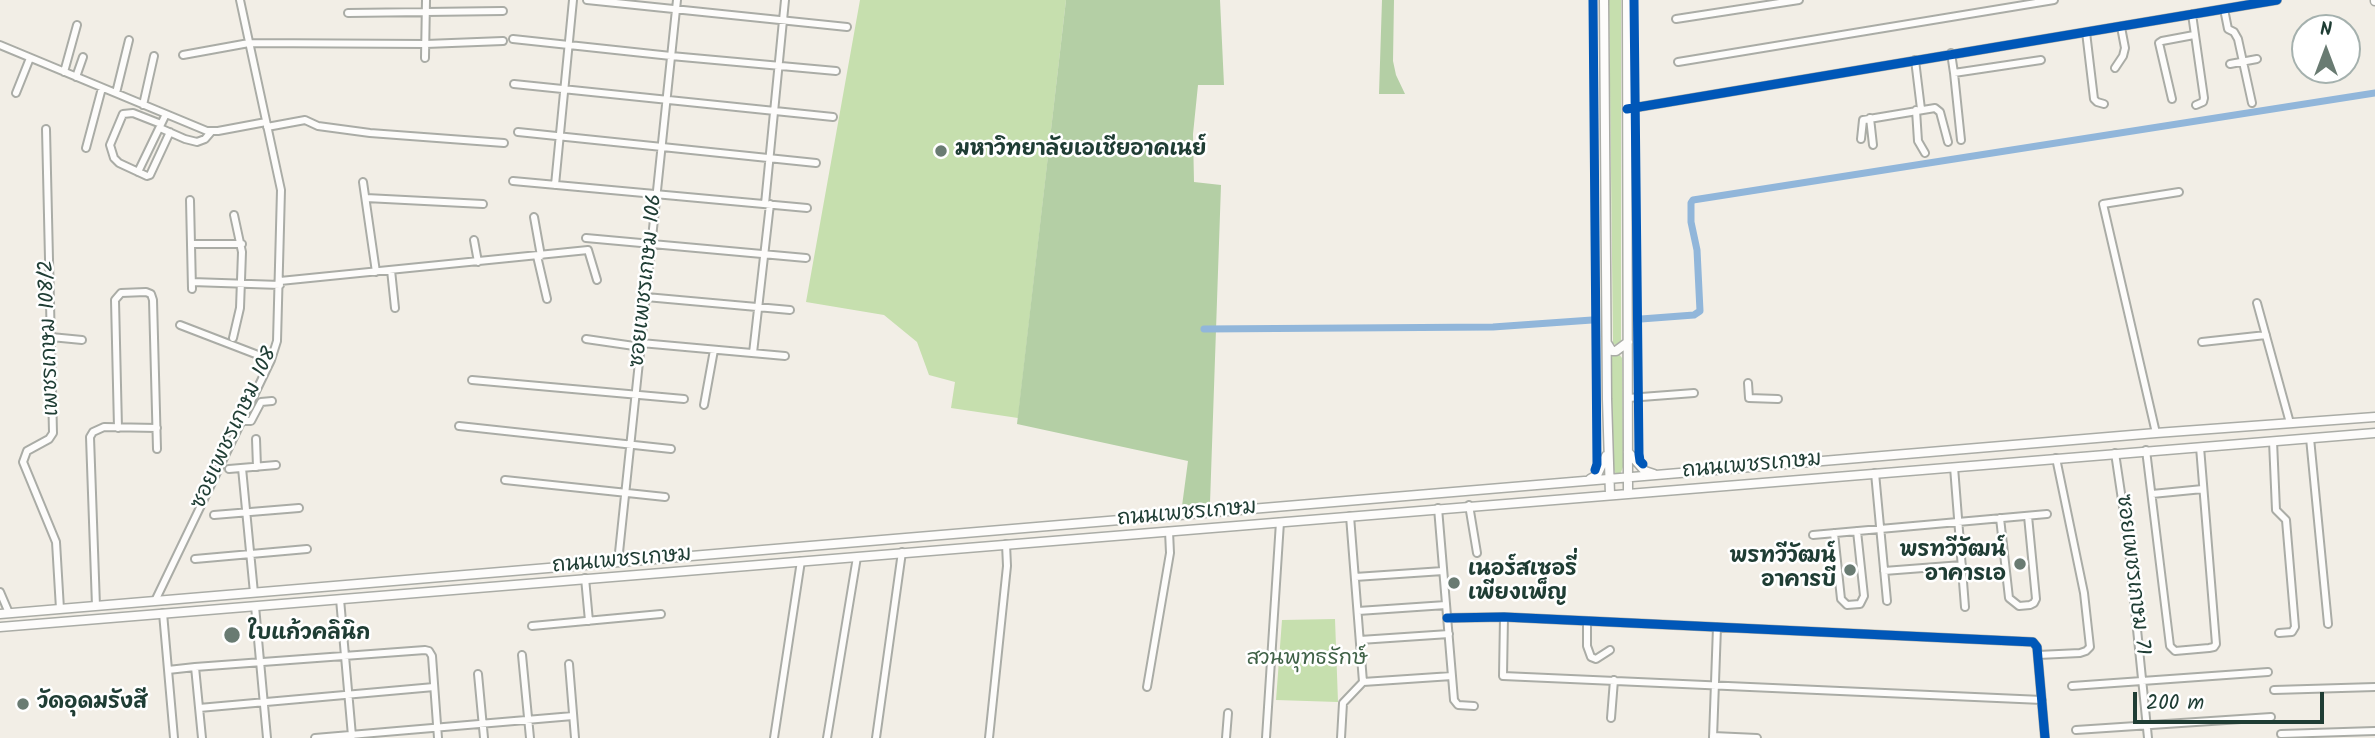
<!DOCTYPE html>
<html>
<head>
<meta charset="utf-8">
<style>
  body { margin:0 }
  #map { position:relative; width:2375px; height:738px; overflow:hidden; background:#f2eee6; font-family:Kalam,sans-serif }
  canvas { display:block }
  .north { position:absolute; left:2291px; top:14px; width:70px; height:70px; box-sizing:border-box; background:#fff; border:2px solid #a5b1ae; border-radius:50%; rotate:0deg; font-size:19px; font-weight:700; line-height:28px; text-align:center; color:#1f3d34 }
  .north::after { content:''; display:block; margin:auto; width:24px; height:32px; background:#697b72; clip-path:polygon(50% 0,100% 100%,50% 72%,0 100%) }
  .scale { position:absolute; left:2133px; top:692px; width:191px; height:32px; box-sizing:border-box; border:4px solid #1f3d34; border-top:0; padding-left:9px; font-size:21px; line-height:24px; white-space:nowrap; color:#1f3d34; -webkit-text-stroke:5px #fff; paint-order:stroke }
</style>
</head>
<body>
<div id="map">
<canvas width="2375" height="738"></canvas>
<div class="north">N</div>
<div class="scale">200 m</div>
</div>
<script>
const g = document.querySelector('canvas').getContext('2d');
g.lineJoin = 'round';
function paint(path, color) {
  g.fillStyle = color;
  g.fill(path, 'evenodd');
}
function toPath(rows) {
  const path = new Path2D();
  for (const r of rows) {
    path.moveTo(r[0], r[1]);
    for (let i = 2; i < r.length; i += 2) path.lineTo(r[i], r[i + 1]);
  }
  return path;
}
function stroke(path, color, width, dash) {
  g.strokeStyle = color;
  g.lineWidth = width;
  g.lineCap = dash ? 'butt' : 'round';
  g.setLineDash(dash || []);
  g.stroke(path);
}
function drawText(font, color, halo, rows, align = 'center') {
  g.font = font + ' Kalam,"Playpen Sans Thai",sans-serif';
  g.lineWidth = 5;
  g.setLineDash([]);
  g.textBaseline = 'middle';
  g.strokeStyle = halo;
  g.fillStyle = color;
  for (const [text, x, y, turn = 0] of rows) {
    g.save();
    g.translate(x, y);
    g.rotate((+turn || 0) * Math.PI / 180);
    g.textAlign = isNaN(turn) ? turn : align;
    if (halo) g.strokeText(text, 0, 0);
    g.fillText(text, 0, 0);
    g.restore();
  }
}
const green = toPath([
  [860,0,1066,0,1018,418,951,408,955,382,929,375,917,342,884,315,806,302],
  [1609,0,1621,0,1621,344,1618,347,1613,343],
  [1619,354,1622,358,1623,467,1620,475,1616,475,1613,467,1611,356],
  [1335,619,1338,702,1276,700,1282,620]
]);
const forest = toPath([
  [1066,0,1220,0,1224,85,1198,85,1193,134,1194,182,1221,185,1210,503,1182,506,1188,461,1017,424],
  [1382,0,1394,0,1393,61,1396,75,1405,94,1379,94]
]);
const canal = toPath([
  [1641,319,1694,315,1700,311,1697,250,1691,222,1691,203,1693,200,2375,93],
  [1204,329,1493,327,1592,320]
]);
const minor = toPath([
  [587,0,847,27],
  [2224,9,2228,29,2234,32,2238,39,2252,103],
  [348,13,503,11],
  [2192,14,2204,98,2203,102,2196,105],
  [1676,19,1799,0],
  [2086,32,2094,99,2097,102,2104,104],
  [513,39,671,56,836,71],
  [0,45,207,131,218,131,266,122],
  [1951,53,1954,73,2041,60],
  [183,55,249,43,426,44,503,41],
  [425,58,426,0],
  [1915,60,1921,109],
  [1678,62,2054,0],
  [2230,64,2257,59],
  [2115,68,2123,56,2125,48,2121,27],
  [64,72,77,25],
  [1954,73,1961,140],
  [76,77,83,57],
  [514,84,833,117],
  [16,93,30,58],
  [116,93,129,40],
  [2172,99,2159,43,2162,41,2194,35],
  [143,105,154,56],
  [1627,109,2277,0],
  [1916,110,1918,141,1925,153],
  [1870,118,1873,145],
  [161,124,133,113,123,114,110,145,114,158,119,163,147,176,150,175,170,132],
  [267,127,305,120,318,126,370,133,504,143],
  [160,128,185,139,197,142,205,139,211,132],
  [46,129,53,433,49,439,27,451,23,462,56,542,60,609],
  [518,132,816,163],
  [1861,139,1863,120,1935,108,1940,112,1948,142],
  [86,148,102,88],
  [138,172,166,114],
  [513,181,807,208],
  [363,182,376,272],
  [555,185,573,0],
  [366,198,483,204],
  [190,200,192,289],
  [765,204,785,0],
  [534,217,541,256],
  [586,238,806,258],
  [474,240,478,262],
  [191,244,242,244],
  [537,256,547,299],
  [391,270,395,308],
  [280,281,588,250,597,280],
  [192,282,280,285],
  [646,297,790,310],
  [2257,303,2290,423],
  [180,325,271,360],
  [51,337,82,340],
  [233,338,240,308,242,252,234,215],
  [586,339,641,347],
  [2202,342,2266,335],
  [641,343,785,356],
  [753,353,770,204],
  [472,380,684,399],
  [1748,383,1749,398,1778,399],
  [1628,398,1694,393],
  [704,405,714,350],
  [242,421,251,421,261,402,272,401],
  [459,426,671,449],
  [118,428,115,300,121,293,146,292,151,294,153,300,157,449],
  [2156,433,2103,204,2179,192],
  [2310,438,2328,624],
  [256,439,257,467],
  [2273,441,2276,510,2286,520,2295,627,2292,632,2279,633],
  [2146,450,2170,646,2175,651,2209,648,2214,647,2216,644,2200,447],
  [2115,453,2128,540,2148,738],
  [1954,467,1965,607],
  [242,468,254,593],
  [229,469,276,465],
  [1875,473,1887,601],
  [505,480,665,497],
  [2152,494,2203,489],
  [1469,505,1477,553],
  [1438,508,1454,700,1458,705,1474,706],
  [214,515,299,508],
  [1350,516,1363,682],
  [2000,518,2009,598,2019,606,2030,605,2034,603,2036,599,2028,516],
  [1834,533,1841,599,1847,605,1860,604,1864,596,1857,531],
  [1813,535,2047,514],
  [195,559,307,549],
  [618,562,677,0],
  [1884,571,1962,565],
  [1355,577,1443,571],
  [585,578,589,621],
  [0,592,9,613],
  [340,599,352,736],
  [155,601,271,360,277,341,281,190,240,0],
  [96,606,90,437,93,432,104,427,157,428],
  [255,606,267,738],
  [1358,611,1446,605],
  [163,613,174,738],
  [1504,617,1503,676,2042,700],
  [1447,618,1504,617,2033,642,2037,647,2045,738],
  [1587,621,1587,646,1591,657,1596,659,1610,650],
  [532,626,661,614],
  [1360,640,1449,634],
  [522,655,530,738],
  [2038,655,2080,653,2086,651,2090,647,2084,593,2056,458],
  [569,664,575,738],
  [168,670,195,667],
  [478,674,484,738],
  [1363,682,1452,676],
  [2072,686,2268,672],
  [1147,687,1170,553,1169,531],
  [2274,690,2375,687],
  [199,708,434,687],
  [1611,718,1614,680],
  [2076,730,2271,717],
  [2281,734,2375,731],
  [1713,736,1757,738],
  [202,738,195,667,425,650,429,651,432,656,438,738],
  [315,738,573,716],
  [774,738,801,561],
  [827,738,857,557],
  [876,738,902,552],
  [989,738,1007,566,1006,544],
  [1226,738,1228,713],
  [1266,738,1280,522],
  [1341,738,1343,703,1363,682],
  [1713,738,1717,627]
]);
const major = toPath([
  [1604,0,1607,399,1610,495],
  [1627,0,1628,493],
  [2375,0,2375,1],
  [1607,343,1612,351,1616,351,1628,342],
  [1628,452,1645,471,1654,474],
  [1590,479,1597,475,1606,456],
  [0,614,2156,433,2375,417],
  [0,627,2375,433]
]);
const cycleway = toPath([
  [1593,0,1597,464,1595,470],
  [1634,0,1639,454,1640,461,1643,464],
  [1627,109,2277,0],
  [1447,618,1504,617,2033,642,2037,647,2045,738]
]);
const markers = [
  [941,151,7,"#697b72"],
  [2020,564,7,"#697b72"],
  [1850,570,7,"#697b72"],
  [1454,583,7,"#697b72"],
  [232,635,9,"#697b72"],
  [23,704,7,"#697b72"]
];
const poiNames = [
  ["มหาวิทยาลัยเอเชียอาคเนย์",955,151],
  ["พรทวีวัฒน์",2006,552,"right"],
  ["อาคารเอ",2006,576,"right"],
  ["พรทวีวัฒน์",1836,558,"right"],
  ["อาคารบี",1836,582,"right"],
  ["เนอร์สเซอรี่",1468,571],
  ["เพียงเพ็ญ",1468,595],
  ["ใบแก้วคลินิก",248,635],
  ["วัดอุดมรังสี",37,704]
];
const streetNames = [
  ["ซอยเพชรเกษม 106",648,281,-84],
  ["เพชรเกษม 108/2",51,338,-92],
  ["ซอยเพชรเกษม 108",236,429,-65],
  ["ถนนเพชรเกษม",1752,467,-5],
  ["ถนนเพชรเกษม",1187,515,-5],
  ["ถนนเพชรเกษม",622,562,-5],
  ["ซอยเพชรเกษม 71",2131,575,83]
];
const parkNames = [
  ["สวนพุทธรักษ์",1307,660]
];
paint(green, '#c6dfae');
paint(forest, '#b4cfa5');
stroke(canal, '#91b6da', 7);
stroke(minor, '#aaaca6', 10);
stroke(major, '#aaaca6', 11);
stroke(minor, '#fdfcfb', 6);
stroke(major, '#fdfcfb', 8);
stroke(cycleway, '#0057b8', 9);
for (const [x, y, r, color] of markers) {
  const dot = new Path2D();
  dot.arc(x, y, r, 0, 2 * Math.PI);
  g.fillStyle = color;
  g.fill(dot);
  stroke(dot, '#fff', 2.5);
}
drawText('bold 21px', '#1f3d34', '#fff', poiNames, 'left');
drawText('21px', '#1f3d34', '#fff', streetNames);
drawText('21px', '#406247', '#fff', parkNames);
</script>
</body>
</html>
